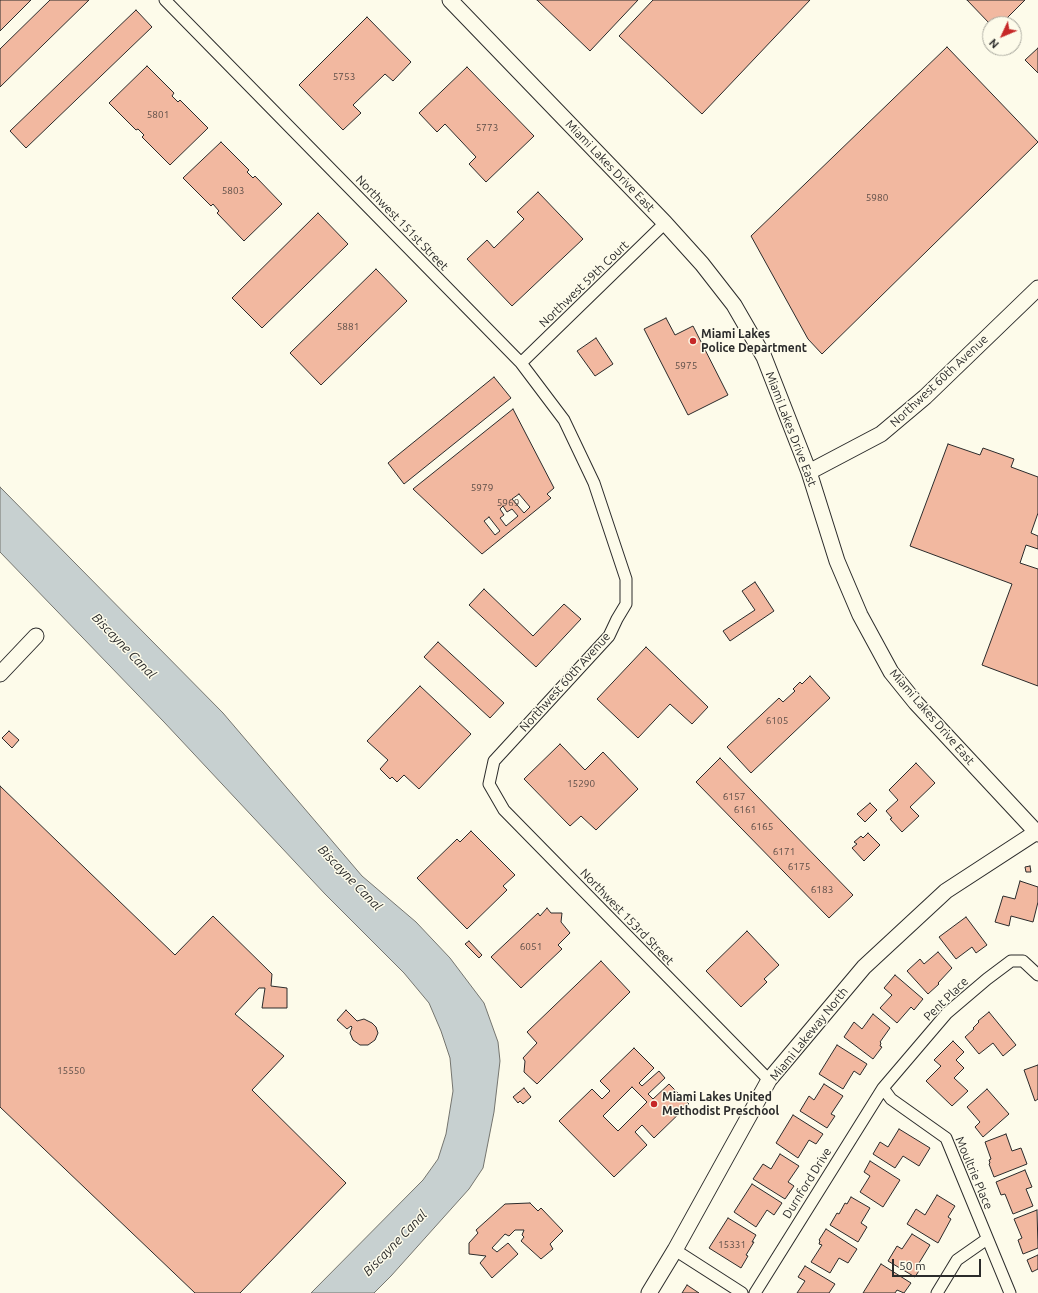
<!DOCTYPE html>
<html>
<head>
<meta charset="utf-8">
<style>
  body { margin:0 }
  #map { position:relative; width:1038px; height:1293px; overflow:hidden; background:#fdfbea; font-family:Ubuntu,sans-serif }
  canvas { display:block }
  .north { position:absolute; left:982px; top:16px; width:40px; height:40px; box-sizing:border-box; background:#fdfbea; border:1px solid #a9a89e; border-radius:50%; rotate:226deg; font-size:11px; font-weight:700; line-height:16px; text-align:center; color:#2b2b2b }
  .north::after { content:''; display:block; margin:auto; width:14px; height:18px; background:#c62828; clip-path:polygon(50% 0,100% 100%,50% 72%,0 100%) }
  .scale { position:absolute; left:892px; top:1259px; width:89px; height:18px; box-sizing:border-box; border:2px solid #2b2b2b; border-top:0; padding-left:5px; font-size:12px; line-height:14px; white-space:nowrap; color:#2b2b2b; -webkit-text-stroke:3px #fdfbea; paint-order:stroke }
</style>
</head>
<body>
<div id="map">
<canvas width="1038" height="1293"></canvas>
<div class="north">N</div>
<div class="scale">50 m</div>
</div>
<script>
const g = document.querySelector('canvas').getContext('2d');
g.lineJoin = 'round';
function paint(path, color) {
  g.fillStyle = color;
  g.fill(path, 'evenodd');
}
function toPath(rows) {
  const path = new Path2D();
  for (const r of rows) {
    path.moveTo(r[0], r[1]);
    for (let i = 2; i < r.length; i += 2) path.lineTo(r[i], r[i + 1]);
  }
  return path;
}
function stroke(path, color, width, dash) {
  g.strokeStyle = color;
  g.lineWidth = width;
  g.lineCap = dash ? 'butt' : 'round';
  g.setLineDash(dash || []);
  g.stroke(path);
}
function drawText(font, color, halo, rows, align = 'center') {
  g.font = font + ' Ubuntu,sans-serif';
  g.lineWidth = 3;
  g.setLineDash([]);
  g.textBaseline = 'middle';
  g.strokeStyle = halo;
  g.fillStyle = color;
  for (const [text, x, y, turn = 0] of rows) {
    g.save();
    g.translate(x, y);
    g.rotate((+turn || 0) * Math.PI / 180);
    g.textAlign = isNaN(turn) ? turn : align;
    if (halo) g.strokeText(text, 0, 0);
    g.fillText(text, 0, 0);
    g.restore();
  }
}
const water = toPath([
  [0,487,223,713,362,876,416,922,450,958,484,1003,498,1042,500,1061,494,1112,483,1168,469,1189,391,1276,374,1293,311,1293,423,1180,438,1159,446,1134,453,1091,450,1058,441,1031,429,1003,404,973,325,894,164,722,0,552,0,487]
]);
const building = toPath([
  [0,0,31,0,0,31,0,0],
  [50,0,89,0,0,87,0,49,50,0],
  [537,0,638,0,590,51,537,0],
  [653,0,810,0,702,114,619,36,653,0],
  [967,0,1025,0,1001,24,990,24,967,0],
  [136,10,152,27,26,148,10,131,136,10],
  [367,17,411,62,393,81,385,74,353,105,361,113,343,130,299,85,367,17],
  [947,47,1038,142,822,354,808,339,751,236,947,47],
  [1038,48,1038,73,1025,60,1038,48],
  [147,66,174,93,172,96,178,102,180,100,208,128,170,165,142,137,144,135,138,129,136,130,109,103,147,66],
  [467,67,534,136,486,182,469,164,476,157,445,124,437,132,419,113,467,67],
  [221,142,249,170,247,172,253,178,255,176,282,204,244,241,217,213,219,211,213,204,211,206,183,178,221,142],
  [538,192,583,239,512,306,467,259,487,240,494,248,524,219,517,212,538,192],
  [318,213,348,244,262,328,232,298,318,213],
  [376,269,407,301,321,385,290,353,376,269],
  [666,318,675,335,693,326,728,395,688,415,644,329,666,318],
  [596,338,613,364,595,376,577,351,596,338],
  [494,377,511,398,404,484,388,463,494,377],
  [513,409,554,488,547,494,551,498,482,554,413,489,513,409],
  [519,494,530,507,524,513,512,499,519,494],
  [503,506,507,512,512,509,518,516,506,526,500,518,504,515,500,509,503,506],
  [489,517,500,531,495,535,484,521,489,517],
  [948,444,980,455,983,448,1014,459,1011,467,1038,477,1038,513,1031,533,1038,536,1038,549,1026,545,1020,563,1038,569,1038,686,982,665,1012,584,910,546,948,444],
  [755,582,774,611,730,641,723,631,755,610,742,591,755,582],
  [484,589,533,636,564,604,581,619,536,667,469,605,484,589],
  [438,642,504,703,490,718,424,657,438,642],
  [646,647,708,707,692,724,670,704,638,738,597,699,646,647],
  [810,676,830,698,751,773,727,747,779,698,783,702,795,691,793,689,800,682,802,684,810,676],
  [420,686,471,734,419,789,404,775,397,782,392,777,390,779,380,769,388,760,367,741,420,686],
  [9,731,19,740,12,748,2,738,9,731],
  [560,744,585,770,603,752,638,789,596,830,581,816,570,826,524,779,560,744],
  [720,758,853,895,829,918,696,782,720,758],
  [916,763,935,783,910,807,919,816,902,832,890,819,892,818,886,811,898,800,889,790,916,763],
  [0,786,175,955,213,916,272,974,271,986,287,988,287,1008,262,1008,265,988,259,988,235,1014,284,1056,252,1090,346,1183,240,1293,195,1293,0,1107,0,786],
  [870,803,877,810,865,822,857,814,870,803],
  [471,831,515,875,503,886,507,890,467,929,417,878,457,839,460,842,471,831],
  [868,833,880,845,864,861,852,848,857,844,854,842,861,836,863,838,868,833],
  [1030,866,1031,872,1026,872,1025,867,1030,866],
  [1020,881,1038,887,1038,902,1033,922,1011,916,1009,926,995,922,1003,896,1015,899,1020,881],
  [547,908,551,913,562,913,561,922,570,933,558,945,562,949,521,988,491,957,538,913,540,916,547,908],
  [966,917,987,945,976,953,972,947,956,959,939,937,966,917],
  [747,931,779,965,764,979,767,982,741,1007,706,971,747,931],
  [469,941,482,955,479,958,465,944,469,941],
  [938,952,952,968,938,983,939,984,928,994,907,971,920,959,924,964,938,952],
  [601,961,630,992,537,1084,524,1072,525,1061,523,1058,537,1043,527,1032,601,961],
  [895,975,923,999,914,1010,911,1007,897,1023,880,1008,892,995,884,988,895,975],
  [346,1010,357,1021,364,1019,372,1023,376,1027,378,1033,375,1040,368,1045,360,1045,353,1040,350,1033,352,1027,351,1026,347,1029,337,1020,346,1010],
  [989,1012,1016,1045,1003,1056,993,1043,979,1054,965,1037,974,1029,973,1028,979,1022,978,1021,989,1012],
  [873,1014,890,1028,880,1042,881,1043,880,1046,882,1047,873,1059,844,1037,854,1022,862,1029,873,1014],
  [953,1041,964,1052,956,1060,964,1068,954,1078,968,1091,952,1106,926,1081,941,1066,934,1060,953,1041],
  [837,1045,867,1064,860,1075,854,1071,843,1089,819,1074,837,1045],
  [634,1048,654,1068,639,1083,642,1086,659,1071,665,1078,648,1094,653,1099,669,1084,689,1104,654,1138,642,1125,635,1132,647,1145,614,1177,559,1121,592,1089,602,1099,610,1091,600,1081,634,1048],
  [632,1087,647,1102,618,1131,603,1116,632,1087],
  [1038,1065,1038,1099,1035,1101,1024,1070,1038,1065],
  [824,1084,843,1096,831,1114,835,1116,827,1128,800,1111,809,1096,814,1100,824,1084],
  [524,1088,531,1097,523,1104,520,1101,518,1103,513,1097,524,1088],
  [987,1089,1009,1114,983,1137,975,1127,980,1122,967,1107,987,1089],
  [793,1115,823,1134,816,1144,809,1140,798,1158,776,1143,793,1115],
  [899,1129,930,1148,919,1166,903,1156,895,1168,873,1154,880,1142,888,1147,899,1129],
  [1006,1134,1012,1151,1021,1148,1027,1164,994,1177,989,1164,990,1163,989,1160,991,1159,985,1142,1006,1134],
  [780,1154,799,1166,788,1182,794,1186,785,1199,753,1179,763,1164,771,1169,780,1154],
  [870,1161,900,1180,883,1207,860,1192,870,1176,864,1172,870,1161],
  [1025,1170,1032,1187,1026,1189,1033,1206,1013,1214,1005,1194,1001,1195,996,1182,1025,1170],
  [752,1184,782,1203,774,1215,767,1210,756,1227,734,1212,752,1184],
  [937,1195,955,1206,948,1217,951,1219,938,1243,907,1224,916,1209,925,1215,937,1195],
  [851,1197,870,1208,861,1223,867,1227,858,1242,830,1225,837,1213,839,1214,845,1203,847,1204,851,1197],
  [530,1203,538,1211,541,1208,563,1231,550,1244,553,1249,541,1259,521,1241,524,1237,522,1235,524,1230,515,1230,509,1236,505,1234,492,1248,497,1252,508,1243,518,1254,492,1278,480,1263,486,1256,469,1254,469,1243,478,1233,476,1230,505,1204,530,1203],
  [1037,1210,1038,1248,1023,1254,1018,1240,1022,1238,1014,1219,1037,1210],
  [728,1218,756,1235,752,1242,754,1242,746,1255,748,1256,741,1268,709,1248,728,1218],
  [826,1229,857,1249,848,1263,839,1258,830,1273,811,1262,822,1245,819,1244,820,1241,819,1240,826,1229],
  [912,1234,930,1245,919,1263,922,1266,915,1277,888,1261,897,1246,902,1249,912,1234],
  [1038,1255,1038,1269,1032,1272,1027,1260,1038,1255],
  [881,1264,911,1283,904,1293,897,1290,895,1293,863,1293,881,1264],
  [805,1266,835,1284,829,1293,797,1293,805,1281,798,1277,805,1266],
  [687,1285,699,1293,682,1293,687,1285]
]);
const street = toPath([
  [165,0,521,363,564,420,594,483,626,579,626,604,617,619,609,636,494,761,489,784,504,810,769,1080],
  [521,363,665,223],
  [883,1088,891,1099,946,1138,1010,1293],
  [675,1250,742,1293],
  [755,1293,883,1088,947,1013,987,979,1011,961,1023,961,1038,975],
  [937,1293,957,1260,987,1239]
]);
const secondary = toPath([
  [450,0,665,223,702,264,734,305,764,357,809,472,837,561,860,615,891,672,916,703,1038,834],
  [809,472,881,434,925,397,1038,288],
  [0,674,36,636],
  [649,1293,675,1250,769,1080,864,967,946,891,1038,831]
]);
const markers = [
  [693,341,4,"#c62828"],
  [654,1104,4,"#c62828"]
];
const numberNames = [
  ["5753",344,77],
  ["5801",158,115],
  ["5773",487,128],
  ["5803",233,191],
  ["5980",877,198],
  ["5881",348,327],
  ["5975",686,366],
  ["5979",482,488],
  ["5969",508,503],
  ["6105",777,721],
  ["15290",581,784],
  ["6157",734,797],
  ["6161",745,810],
  ["6165",762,827],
  ["6171",784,852],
  ["6175",799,867],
  ["6183",822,890],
  ["6051",531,947],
  ["15550",71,1071],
  ["15331",732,1245]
];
const streetNames = [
  ["Miami Lakes Drive East",610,166,46],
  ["Northwest 151st Street",402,223,46],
  ["Northwest 59th Court",584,284,-44],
  ["Northwest 60th Avenue",939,381,-43],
  ["Miami Lakes Drive East",791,429,69],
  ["Northwest 60th Avenue",565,682,-48],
  ["Miami Lakes Drive East",932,717,49],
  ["Northwest 153rd Street",627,917,46],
  ["Pent Place",946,999,-44],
  ["Miami Lakeway North",809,1034,-51],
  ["Moultrie Place",974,1173,67],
  ["Durnford Drive",807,1183,-58]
];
const poiNames = [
  ["Miami Lakes",701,334],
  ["Police Department",701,348],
  ["Miami Lakes United",662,1097],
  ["Methodist Preschool",662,1111]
];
const waterNames = [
  ["Biscayne Canal",124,646,46],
  ["Biscayne Canal",350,878,46],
  ["Biscayne Canal",395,1243,-46]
];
paint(water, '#c7d0d0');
stroke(water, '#74746e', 1);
paint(building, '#f2b8a0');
stroke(building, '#2b2b2b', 1);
stroke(street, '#2b2b2b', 13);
stroke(secondary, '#2b2b2b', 17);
stroke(street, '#fdfbea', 11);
stroke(secondary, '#fdfbea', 15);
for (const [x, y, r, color] of markers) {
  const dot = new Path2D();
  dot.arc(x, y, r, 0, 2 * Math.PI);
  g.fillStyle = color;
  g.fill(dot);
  stroke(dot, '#fdfbea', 1.5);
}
drawText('10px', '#5d4e48', null, numberNames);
drawText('12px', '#2b2b2b', '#fdfbea', streetNames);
drawText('bold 12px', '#2b2b2b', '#fdfbea', poiNames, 'left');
drawText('italic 13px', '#2b2b2b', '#fdfbea', waterNames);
</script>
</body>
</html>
